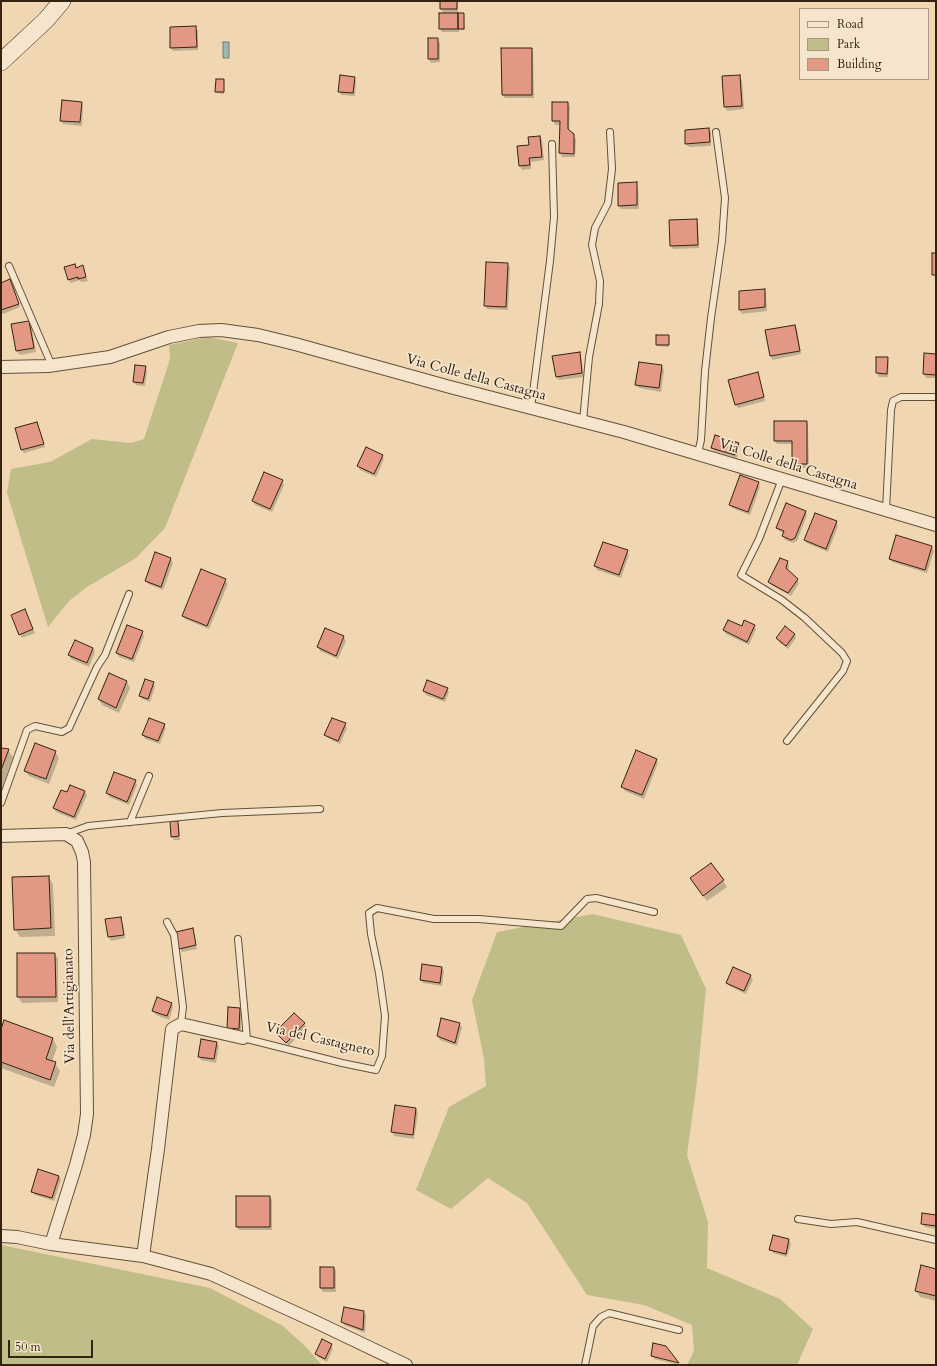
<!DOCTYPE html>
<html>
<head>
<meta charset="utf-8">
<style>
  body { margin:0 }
  #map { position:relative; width:937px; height:1366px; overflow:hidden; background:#f0d7b2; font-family:Cardo,serif }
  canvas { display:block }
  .frame { position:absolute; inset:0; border:2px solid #352311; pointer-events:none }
  .legend { position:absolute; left:799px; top:8px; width:130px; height:72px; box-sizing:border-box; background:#f5e5cd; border:1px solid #a89782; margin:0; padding:5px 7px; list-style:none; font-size:12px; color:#352311 }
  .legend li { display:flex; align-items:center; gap:8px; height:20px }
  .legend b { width:20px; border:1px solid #a89782 }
  .scale { position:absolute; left:8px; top:1340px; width:85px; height:18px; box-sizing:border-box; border:2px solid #352311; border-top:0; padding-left:5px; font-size:12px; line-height:14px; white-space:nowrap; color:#352311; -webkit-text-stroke:3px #f5e5cd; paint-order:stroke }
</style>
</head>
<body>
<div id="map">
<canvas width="937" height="1366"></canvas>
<div class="frame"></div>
<ul class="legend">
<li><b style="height:5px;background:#f5e5cd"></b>Road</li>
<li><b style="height:11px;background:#c0bd88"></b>Park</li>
<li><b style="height:11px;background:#e39884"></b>Building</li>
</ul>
<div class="scale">50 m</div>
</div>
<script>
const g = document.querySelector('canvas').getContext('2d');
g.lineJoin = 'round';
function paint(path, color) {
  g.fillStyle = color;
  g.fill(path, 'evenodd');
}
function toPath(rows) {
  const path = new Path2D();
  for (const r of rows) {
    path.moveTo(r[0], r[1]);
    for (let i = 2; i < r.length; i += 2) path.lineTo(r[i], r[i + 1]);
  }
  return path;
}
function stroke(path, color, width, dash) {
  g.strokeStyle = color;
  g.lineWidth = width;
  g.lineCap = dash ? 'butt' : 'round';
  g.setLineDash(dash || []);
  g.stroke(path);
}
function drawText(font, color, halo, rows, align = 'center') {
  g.font = font + ' Cardo,serif';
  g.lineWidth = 3.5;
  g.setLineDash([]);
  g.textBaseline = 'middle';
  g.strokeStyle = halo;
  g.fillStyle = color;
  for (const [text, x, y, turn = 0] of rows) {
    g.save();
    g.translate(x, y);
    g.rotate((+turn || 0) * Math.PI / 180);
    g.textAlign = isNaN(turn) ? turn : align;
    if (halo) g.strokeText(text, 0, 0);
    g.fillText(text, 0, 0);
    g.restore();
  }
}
const green = toPath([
  [208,337,238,343,165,528,136,558,87,587,69,601,48,627,7,493,11,469,50,462,92,439,131,443,144,439,170,359,169,345],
  [593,914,681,935,706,989,697,1081,687,1155,708,1222,707,1268,780,1299,813,1329,797,1365,687,1365,694,1351,692,1325,644,1305,587,1295,527,1203,488,1178,451,1209,416,1190,449,1107,486,1086,484,1059,472,1000,497,932],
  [1,1245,210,1288,283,1326,305,1346,322,1365,1,1365]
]);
const water = toPath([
  [223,42,229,42,229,58,223,58,223,42]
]);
const shadow = toPath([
  [441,1,458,1,458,14,464,14,464,15,465,30,459,30,459,32,442,32,440,29,444,14,441,9],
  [195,27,198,31,198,50,173,51,171,47],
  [437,39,440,43,440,62,431,63,429,59],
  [531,49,533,53,534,98,505,98,503,95],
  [739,76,742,80,744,109,727,111,725,107],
  [354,78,356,81,355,96,341,95,339,91],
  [224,80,224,94,217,93,216,92],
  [81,103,83,106,82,126,63,124,61,120],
  [568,103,570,107,569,132,576,139,575,157,562,157,560,153,561,125,555,125,553,121],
  [709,129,711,133,711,146,689,147,686,144],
  [540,137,542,140,544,160,531,162,531,169,522,170,520,166,518,147,530,146],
  [636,183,638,187,639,209,621,209,619,205],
  [696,220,698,224,699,248,673,249,671,246],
  [508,264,510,268,508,310,487,309,485,305],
  [82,266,88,281,81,282,80,280,71,283,69,280,76,268],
  [1,284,11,284,20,307,3,314,1,311],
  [764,290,766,294,767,311,742,314,740,310,740,292],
  [29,322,31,325,36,352,20,355,17,351,13,325],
  [795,326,797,329,801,354,773,360,770,356],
  [668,336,669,347,657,346,657,345],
  [579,353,581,357,584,377,559,380,556,377],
  [936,355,936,378,926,378,924,374],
  [887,358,889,362,888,377,879,377,877,373],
  [662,366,664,370,661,392,639,388,636,385],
  [145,367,147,371,145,386,136,385,134,382],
  [757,374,759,377,765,401,738,408,735,404],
  [806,422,808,425,809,468,796,468,793,464,793,444,777,444,775,441],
  [37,423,45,447,24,453,22,450],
  [738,444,740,447,737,458,714,451,712,448],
  [382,456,384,459,376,477,360,470,358,466],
  [282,481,284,485,272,512,255,505,253,501],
  [758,483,760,487,750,515,732,508,730,505],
  [805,511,807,515,797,541,793,543,785,540,783,536,784,533,779,531,777,528],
  [836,522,838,526,828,552,807,543,805,540],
  [932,547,934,551,927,573,892,562,890,559],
  [627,551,629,555,621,578,597,570,595,566],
  [156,554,171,559,173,563,163,590,148,584,146,581],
  [787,562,789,566,788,571,797,579,799,583,791,596,771,585,769,582],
  [225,580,228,584,209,629,185,619,183,616],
  [25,610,35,633,22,638,12,615],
  [754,626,756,629,749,645,726,634,724,630],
  [325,629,344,637,346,641,338,659,320,651,318,647],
  [142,632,144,636,134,662,119,657,117,653],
  [794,634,796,638,788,649,779,642,777,638],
  [93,648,95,652,89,667,71,659,69,655],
  [110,674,127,682,130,688,119,713,102,705,99,699],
  [153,683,155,687,150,702,142,699,140,696],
  [447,689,449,692,445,702,426,695,424,691],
  [345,724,347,728,340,744,328,738,326,735],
  [164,725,166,728,160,744,145,739,143,735],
  [1,749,8,750,13,757,1,790],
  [55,752,59,758,49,784,29,776,25,771],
  [656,760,658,763,644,799,625,791,622,787],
  [135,781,137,785,129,805,109,797,107,793],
  [85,792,87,795,76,820,56,812,54,808],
  [177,822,179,825,180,840,174,840,172,836],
  [711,864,727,887,707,901,694,884],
  [49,877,53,885,55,936,20,937,15,929],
  [120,918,122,922,125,938,111,941,109,937,106,920],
  [192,930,194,933,197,949,182,952,180,948],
  [18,954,55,954,58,959,58,1002,22,1003,18,997],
  [442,968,444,971,442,986,423,983,421,980],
  [750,976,753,979,746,994,729,986,727,983],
  [171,1003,173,1007,169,1020,156,1015,153,1011],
  [239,1009,241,1012,241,1032,231,1032,228,1028],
  [442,1019,459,1024,462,1027,457,1046,440,1040,438,1036],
  [304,1023,306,1027,289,1046,277,1033],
  [1,1032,53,1039,57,1047,52,1062,55,1063,60,1071,54,1087,1,1068],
  [217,1043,219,1046,216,1063,201,1060,199,1056],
  [395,1106,416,1109,418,1113,414,1139,394,1136,392,1132],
  [59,1176,61,1180,54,1201,35,1195,32,1192],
  [270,1197,272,1200,272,1230,239,1230,237,1227],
  [936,1216,936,1229,925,1227,922,1223],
  [789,1240,791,1244,787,1257,773,1253,771,1249],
  [334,1267,336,1271,336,1292,323,1292,321,1288],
  [936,1270,936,1301,920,1297,916,1291],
  [364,1312,366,1316,365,1333,344,1325,342,1321],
  [331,1345,333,1349,327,1362,318,1357,316,1354],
  [653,1357,678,1364,679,1365,654,1359]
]);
const building = toPath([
  [440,1,457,1,457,9,440,9,440,1],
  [439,13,458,13,458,29,439,29,439,13],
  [458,13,464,13,464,29,458,29,458,13],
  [196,26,197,47,170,48,170,27,196,26],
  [428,38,438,38,438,59,428,59,428,38],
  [501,48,532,48,532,95,502,95,501,48],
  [340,75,355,77,353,93,338,92,340,75],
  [740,75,742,106,724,107,722,76,740,75],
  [216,79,224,79,224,92,215,92,216,79],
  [62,100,82,102,80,122,60,121,62,100],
  [552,102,568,102,568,129,574,134,574,154,559,153,560,121,552,121,552,102],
  [709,128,710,142,685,144,685,130,709,128],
  [540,136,542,157,529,158,530,165,519,166,517,146,529,145,528,137,540,136],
  [637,182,637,205,618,206,618,183,637,182],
  [697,219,698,245,670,246,669,220,697,219],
  [932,253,936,253,936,275,932,275,932,253],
  [486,262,508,263,506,307,484,306,486,262],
  [75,264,76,268,83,265,86,277,78,279,78,277,68,280,64,267,75,264],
  [10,279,19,304,1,310,1,283,10,279],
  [765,289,765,307,739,310,739,291,765,289],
  [29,321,34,348,16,351,11,324,29,321],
  [795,325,800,351,770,356,765,330,795,325],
  [656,335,669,335,669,345,656,345,656,335],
  [580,352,582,373,556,377,552,356,580,352],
  [924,353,936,354,936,375,923,374,924,353],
  [876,357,888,357,887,374,876,373,876,357],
  [639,362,662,365,659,388,635,385,639,362],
  [135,365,146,366,143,383,133,382,135,365],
  [758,372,764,397,735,405,728,380,758,372],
  [774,421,807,421,807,464,792,464,792,441,774,441,774,421],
  [37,422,44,444,21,450,15,428,37,422],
  [715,435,739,443,735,455,711,448,715,435],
  [366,447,383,455,374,474,357,466,366,447],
  [264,472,283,480,270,509,252,501,264,472],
  [740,475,759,482,748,512,729,505,740,475],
  [786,503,806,511,795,538,791,540,782,536,784,531,776,528,786,503],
  [815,513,837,521,826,549,804,540,815,513],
  [896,535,932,546,925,570,889,559,896,535],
  [603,542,628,550,619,575,594,566,603,542],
  [155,552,171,558,161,587,145,581,155,552],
  [780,558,788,561,786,568,798,579,788,593,768,582,780,558],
  [201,569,226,579,207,626,182,616,201,569],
  [25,609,33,629,19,635,11,615,25,609],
  [728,620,742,626,744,620,755,625,747,642,723,630,728,620],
  [127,625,143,631,132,659,116,653,127,625],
  [785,626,795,634,786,646,776,638,785,626],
  [325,628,344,636,336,656,317,647,325,628],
  [75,640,93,648,87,663,68,655,75,640],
  [109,673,127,681,116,708,98,699,109,673],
  [145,679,154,682,148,699,139,696,145,679],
  [427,680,448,688,443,699,423,691,427,680],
  [149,718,165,724,158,741,142,735,149,718],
  [332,718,346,723,338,741,324,735,332,718],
  [35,743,56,751,46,779,24,771,35,743],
  [1,748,9,749,1,770,1,748],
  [636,750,657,759,642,795,621,787,636,750],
  [114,772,136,780,127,802,106,793,114,772],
  [70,785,85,791,74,817,53,808,61,790,67,792,70,785],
  [170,821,178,821,179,836,171,837,170,821],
  [711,863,724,880,703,896,690,878,711,863],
  [49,876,51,928,14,930,12,877,49,876],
  [121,917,124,935,108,937,105,919,121,917],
  [193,928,196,945,179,949,176,932,193,928],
  [17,953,55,953,56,997,17,997,17,953],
  [422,964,442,967,440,983,420,980,422,964],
  [733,967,751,975,744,991,726,983,733,967],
  [157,997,172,1003,167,1016,152,1011,157,997],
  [228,1007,240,1008,239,1029,227,1028,228,1007],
  [294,1013,305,1023,286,1043,275,1032,294,1013],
  [441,1018,460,1023,455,1043,437,1036,441,1018],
  [4,1020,53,1038,46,1059,56,1062,50,1080,1,1062,1,1029,4,1020],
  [201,1039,217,1042,214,1059,198,1057,201,1039],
  [395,1105,416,1108,413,1135,391,1132,395,1105],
  [38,1169,59,1176,52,1198,31,1192,38,1169],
  [236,1196,270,1196,270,1227,236,1227,236,1196],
  [922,1213,936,1215,936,1226,921,1224,922,1213],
  [773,1235,789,1239,786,1254,769,1250,773,1235],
  [921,1265,936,1269,936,1296,915,1291,921,1265],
  [320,1267,334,1267,334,1288,320,1288,320,1267],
  [344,1307,364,1311,363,1330,341,1322,344,1307],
  [322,1339,332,1344,325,1359,315,1354,322,1339],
  [653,1343,666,1346,679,1363,651,1356,653,1343]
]);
const lane = toPath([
  [9,266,52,366],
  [531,408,550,261,554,217,552,144],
  [583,421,589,357,599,304,600,281,592,245,595,228,608,203,612,169,610,132],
  [698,453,701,440,705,371,711,318,722,241,725,198,716,132],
  [782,479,759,539,741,575,782,600,805,618,842,653,847,661,843,671,787,741],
  [886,510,891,410,893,401,901,397,936,397],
  [1,803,27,730,35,726,62,732,69,728,97,667,105,655,129,594],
  [130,822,149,776],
  [66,834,88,826,222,813,320,809],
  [167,922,174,935,183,1007,181,1024],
  [238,939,247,1039],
  [243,1038,342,1063,376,1070,382,1056,385,1016,379,973,371,934,369,913,377,908,434,919,479,919,561,926,587,899,596,898,654,912],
  [798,1219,831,1224,857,1222,936,1240],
  [585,1365,593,1326,601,1317,609,1313,679,1330]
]);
const street = toPath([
  [1,367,48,366,110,357,169,337,199,331,221,330,258,335,295,344,450,387,624,432,936,525],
  [1,836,66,834,77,841,82,852,84,862,87,1114,84,1135,76,1165,51,1244],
  [1,1236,17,1237,51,1244,143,1256,211,1274,316,1322,406,1365],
  [143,1256,158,1149,172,1029,181,1024,243,1038]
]);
const secondary = toPath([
  [1,62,46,20,62,1]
]);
const streetNames = [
  ["Via Colle della Castagna",476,378,15],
  ["Via Colle della Castagna",788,465,17],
  ["Via dell'Artigianato",70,1006,-91],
  ["Via del Castagneto",320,1040,13]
];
paint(green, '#c0bd88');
paint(water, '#9bb8b3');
stroke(water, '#727c72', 1);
paint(shadow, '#0003');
paint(building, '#e39884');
stroke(building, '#352311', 1);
stroke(lane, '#645039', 8);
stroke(street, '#645039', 14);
stroke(secondary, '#352311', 18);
stroke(lane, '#f5e5cd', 6);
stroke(street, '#f5e5cd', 12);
stroke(secondary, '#f5e5cd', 17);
drawText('14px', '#352311', '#f5e5cd', streetNames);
</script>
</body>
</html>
